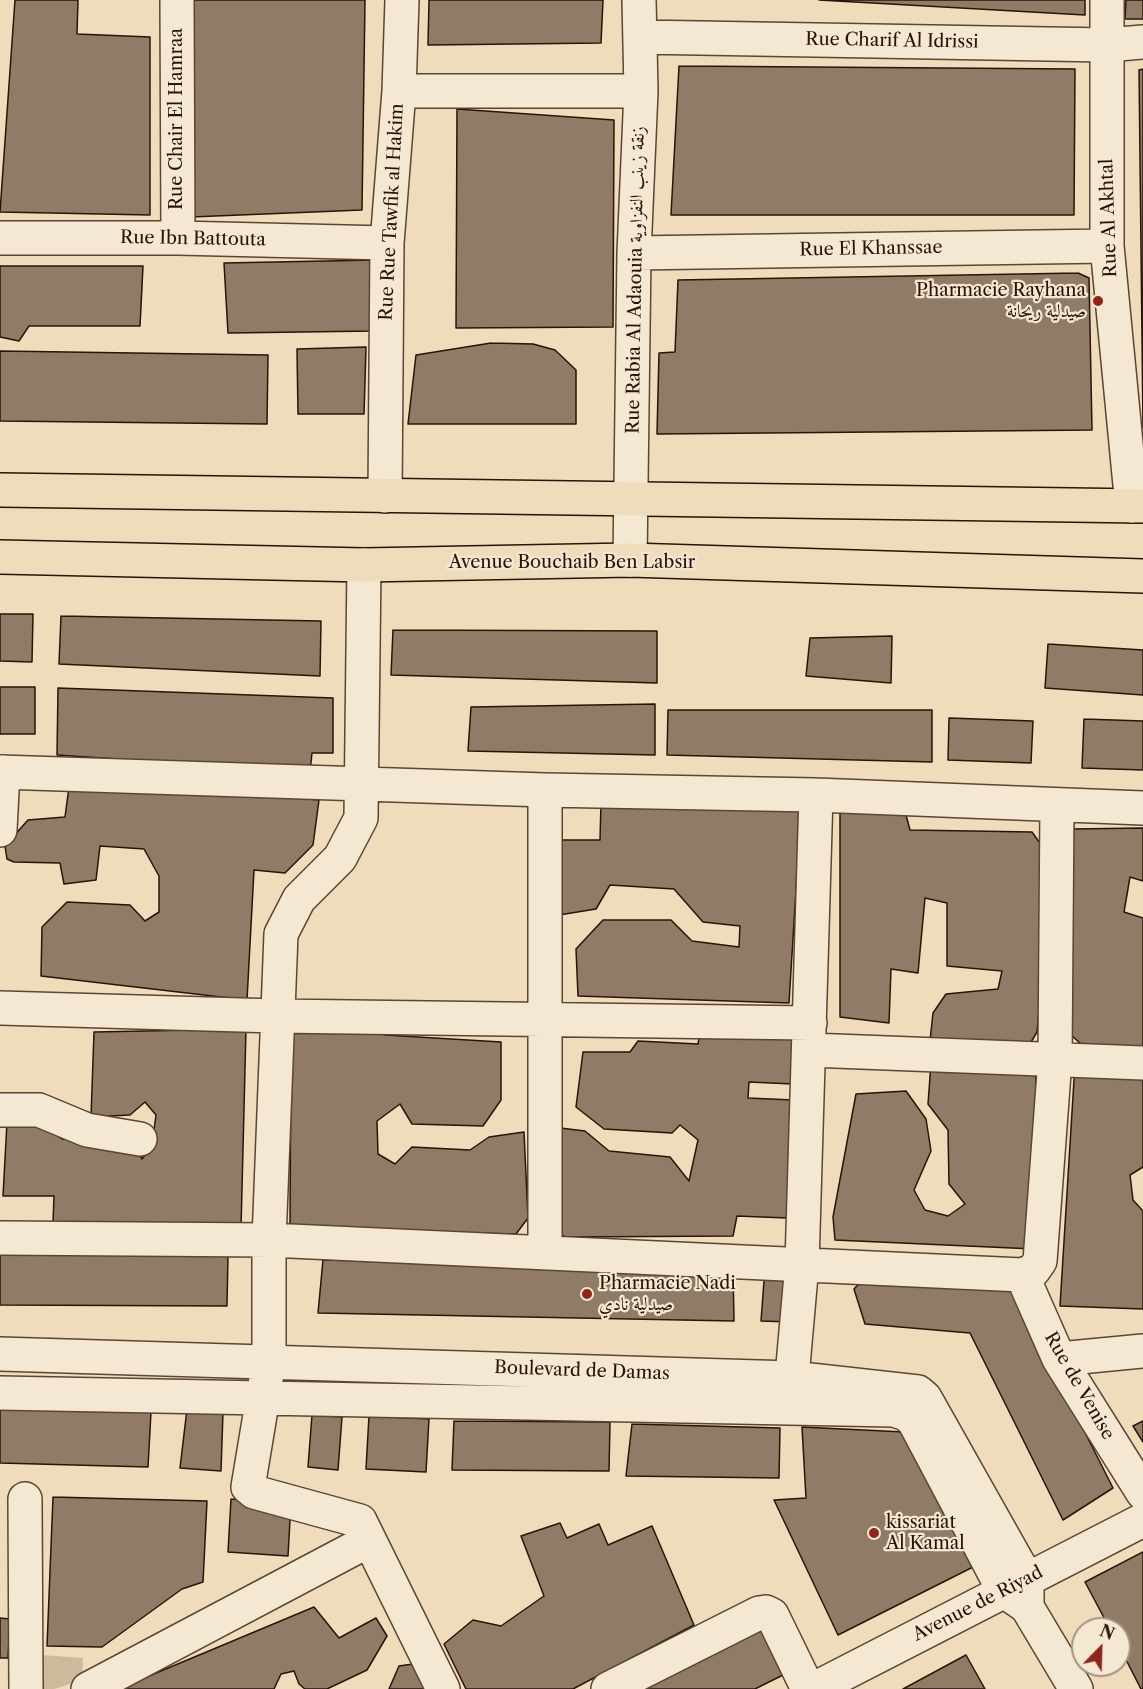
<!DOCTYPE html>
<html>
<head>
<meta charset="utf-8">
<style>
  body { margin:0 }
  #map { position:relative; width:1143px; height:1689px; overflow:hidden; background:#eedcba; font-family:"Libre Caslon Text",serif }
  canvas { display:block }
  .north { position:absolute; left:1071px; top:1617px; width:60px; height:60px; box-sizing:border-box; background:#f4e8d2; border:2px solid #a39382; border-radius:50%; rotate:23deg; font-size:16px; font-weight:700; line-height:24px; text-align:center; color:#2a130a }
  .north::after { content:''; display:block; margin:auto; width:21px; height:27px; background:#8f2418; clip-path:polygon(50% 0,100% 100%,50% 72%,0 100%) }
</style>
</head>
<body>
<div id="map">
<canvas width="1143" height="1689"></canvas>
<div class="north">N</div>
</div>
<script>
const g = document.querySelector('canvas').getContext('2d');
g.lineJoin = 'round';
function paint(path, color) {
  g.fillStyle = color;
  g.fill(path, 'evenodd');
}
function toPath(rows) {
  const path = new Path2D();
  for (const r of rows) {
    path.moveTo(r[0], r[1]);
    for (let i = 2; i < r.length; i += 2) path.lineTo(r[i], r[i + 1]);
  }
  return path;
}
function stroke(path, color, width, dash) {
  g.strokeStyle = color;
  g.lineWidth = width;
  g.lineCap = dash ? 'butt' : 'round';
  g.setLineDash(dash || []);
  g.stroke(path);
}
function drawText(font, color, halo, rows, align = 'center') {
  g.font = font + ' "Libre Caslon Text",Amiri,serif';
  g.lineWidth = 4.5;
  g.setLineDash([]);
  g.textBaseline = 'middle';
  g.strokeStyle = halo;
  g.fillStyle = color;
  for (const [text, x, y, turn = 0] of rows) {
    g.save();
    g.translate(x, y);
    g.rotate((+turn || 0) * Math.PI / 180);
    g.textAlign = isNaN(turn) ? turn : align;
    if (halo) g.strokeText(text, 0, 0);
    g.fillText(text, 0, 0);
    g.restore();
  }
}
const green = toPath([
  [41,1655,83,1658,82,1680,54,1689,42,1689]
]);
const building = toPath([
  [15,0,78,0,77,34,150,37,150,215,0,212,15,0],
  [188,0,365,0,362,210,191,217,188,0],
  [429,0,603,0,601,43,428,45,429,0],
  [819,0,1085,0,1085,15,819,0],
  [1126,0,1143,0,1143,19,1125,19,1126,0],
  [679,66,1075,69,1074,215,671,215,679,66],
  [1143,69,1143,428,1139,70,1143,69],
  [457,109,614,120,613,327,456,328,457,109],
  [375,260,374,331,228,333,224,263,375,260],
  [0,266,143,266,140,326,29,326,19,341,0,337,0,266],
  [1078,273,1089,278,1092,430,657,434,659,353,675,352,678,280,1078,273],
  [491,343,533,344,555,350,576,370,576,424,408,424,416,355,491,343],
  [366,347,364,414,298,414,297,349,366,347],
  [0,351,268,355,267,424,0,421,0,351],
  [0,614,33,614,32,662,0,661,0,614],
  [61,616,321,621,320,676,59,664,61,616],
  [393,630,657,631,657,683,391,675,393,630],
  [892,636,891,683,806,676,810,638,892,636],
  [1048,644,1143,650,1143,695,1045,688,1048,644],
  [0,687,35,687,35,734,0,734,0,687],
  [58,688,333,698,333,753,312,753,310,772,57,755,58,688],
  [655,704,655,755,468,751,471,707,655,704],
  [668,710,932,710,932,762,667,755,668,710],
  [949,718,1033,721,1031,763,948,760,949,718],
  [1084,719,1143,721,1143,770,1082,768,1084,719],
  [69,787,235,792,319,800,313,845,285,873,254,870,247,1000,41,976,42,927,67,902,130,905,145,921,159,912,159,876,144,849,100,846,96,880,64,884,60,863,14,862,7,859,5,846,28,820,65,817,69,787],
  [601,803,801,809,789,1003,578,996,576,949,603,920,671,920,692,941,739,947,740,926,703,922,674,889,610,885,596,909,559,915,560,840,600,840,601,803],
  [840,809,906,815,910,830,1032,832,1042,846,1043,968,1037,1032,1024,1054,929,1050,933,1013,946,994,998,989,1002,971,947,966,947,903,925,898,918,973,891,969,889,1023,840,1017,840,809],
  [1143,828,1143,881,1130,877,1124,912,1143,918,1143,1053,1091,1053,1071,1035,1072,829,1143,828],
  [367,1027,385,1035,501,1042,501,1100,483,1126,412,1124,400,1104,377,1121,378,1154,395,1164,412,1147,470,1150,489,1137,524,1132,528,1218,516,1234,290,1230,291,1031,367,1027],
  [701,1027,792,1035,793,1084,749,1082,748,1098,793,1100,787,1218,737,1216,733,1236,565,1237,545,1221,552,1127,585,1131,609,1151,670,1157,689,1181,698,1140,680,1125,672,1133,604,1129,576,1107,583,1052,630,1052,638,1041,698,1044,701,1027],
  [246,1029,241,1229,53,1223,54,1196,3,1196,7,1122,43,1122,62,1139,131,1141,142,1159,152,1145,156,1115,145,1102,130,1115,91,1117,94,1032,246,1029],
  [931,1063,1036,1068,1034,1249,835,1240,833,1217,856,1094,906,1091,926,1119,931,1151,914,1190,925,1210,948,1216,965,1204,949,1184,948,1130,928,1104,931,1063],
  [1075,1064,1143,1071,1143,1167,1130,1175,1133,1200,1143,1211,1143,1309,1060,1306,1075,1064],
  [0,1252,228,1255,227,1306,0,1305,0,1252],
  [323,1260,733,1269,734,1321,318,1313,323,1260],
  [765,1268,795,1270,791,1322,761,1321,765,1268],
  [871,1271,1006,1276,1113,1488,1063,1520,970,1333,865,1324,854,1289,871,1271],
  [0,1408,151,1412,148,1467,0,1463,0,1408],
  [187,1409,223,1412,221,1471,180,1468,187,1409],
  [312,1415,342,1417,338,1470,308,1467,312,1415],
  [369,1416,429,1419,426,1472,366,1469,369,1416],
  [454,1421,610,1422,609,1471,452,1470,454,1421],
  [1143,1421,1143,1442,1133,1426,1143,1421],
  [632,1424,780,1428,779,1478,626,1476,632,1424],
  [802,1427,904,1432,975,1566,838,1635,774,1500,806,1498,802,1427],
  [53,1497,207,1501,203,1582,182,1589,102,1647,47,1646,53,1497],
  [231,1499,291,1502,288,1556,228,1552,231,1499],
  [560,1523,567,1538,599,1524,608,1545,652,1526,694,1625,573,1689,466,1689,444,1644,473,1620,501,1626,544,1596,521,1536,560,1523],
  [1143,1552,1143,1689,1141,1689,1119,1646,1119,1629,1110,1629,1085,1582,1143,1552],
  [314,1607,339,1638,376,1618,387,1636,367,1670,327,1689,305,1689,299,1684,294,1671,281,1674,274,1689,118,1689,314,1607],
  [0,1618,10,1619,8,1658,0,1658,0,1618],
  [763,1623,785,1674,755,1689,640,1689,763,1623],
  [966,1655,985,1689,903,1689,966,1655],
  [420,1663,433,1689,389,1689,399,1666,420,1663]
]);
const minor = toPath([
  [177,0,178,238],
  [1107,0,1107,246,1132,506],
  [640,37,1107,45,1143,42],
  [399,91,641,91],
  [0,238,178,238,387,243],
  [634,253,1107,246],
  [385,496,387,243,399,91,402,0],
  [630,560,634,253,641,91,639,0],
  [364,565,361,818,340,858,299,899,281,934,269,1240,269,1361,248,1487,254,1492,360,1521,443,1689],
  [0,772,545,790,816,795,1143,808],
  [545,790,545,1253],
  [0,830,3,772],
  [0,1008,276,1016,810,1023],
  [810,1050,1143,1063],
  [0,1110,39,1110,87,1130,140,1139],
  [0,1238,269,1240,1022,1275,1033,1271,1040,1261,1055,1059,1057,805],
  [1022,1275,1059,1359,1143,1493],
  [0,1354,792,1378,918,1392,925,1398,1027,1579,1027,1607],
  [1059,1359,1143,1351],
  [0,1393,894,1410,906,1414,914,1421,1004,1591,1027,1607,1076,1689],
  [790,1399,802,1264,816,795],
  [25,1499,26,1689],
  [88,1689,368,1541],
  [608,1689,759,1613,766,1612,772,1615,808,1689],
  [814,1689,1143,1520]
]);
const major = toPath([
  [0,490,1143,506],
  [0,557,364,565,630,560,1143,576]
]);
const markers = [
  [1098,301,6,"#8f2418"],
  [587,1294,6,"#8f2418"],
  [874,1533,6,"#8f2418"]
];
const streetNames = [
  ["Rue Charif Al Idrissi",892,41,1],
  ["Rue Chair El Hamraa",177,119,-90],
  ["Rue Rue Tawfik al Hakim",392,212,-87],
  ["Rue Al Akhtal",1109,218,-92],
  ["Rue Ibn Battouta",193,239,1],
  ["Rue El Khanssae",871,249,-1],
  ["Rue Rabia Al Adaouia زنقة زينب النفزاوية",636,280,-89],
  ["Avenue Bouchaib Ben Labsir",572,563],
  ["Boulevard de Damas",582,1371,2],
  ["Rue de Venise",1079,1386,60],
  ["Avenue de Riyad",978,1604,-27]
];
const poiNames = [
  ["Pharmacie Rayhana",1086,291,"right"],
  ["صيدلية ريحانة",1086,312,"right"],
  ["Pharmacie Nadi",599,1284],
  ["صيدلية نادي",599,1305],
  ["kissariat",886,1523],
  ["Al Kamal",886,1544]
];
paint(green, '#cdba9c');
paint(building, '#907c66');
stroke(building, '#2a130a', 1.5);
stroke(minor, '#5b4536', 36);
stroke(major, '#2a130a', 36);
stroke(minor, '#f4e8d2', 33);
stroke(major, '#eedcba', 33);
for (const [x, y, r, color] of markers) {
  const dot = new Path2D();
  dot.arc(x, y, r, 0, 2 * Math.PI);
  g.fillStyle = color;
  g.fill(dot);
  stroke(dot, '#f4e8d2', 2);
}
drawText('18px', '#2a130a', '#f4e8d2', streetNames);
drawText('18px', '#2a130a', '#f4e8d2', poiNames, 'left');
</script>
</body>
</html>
